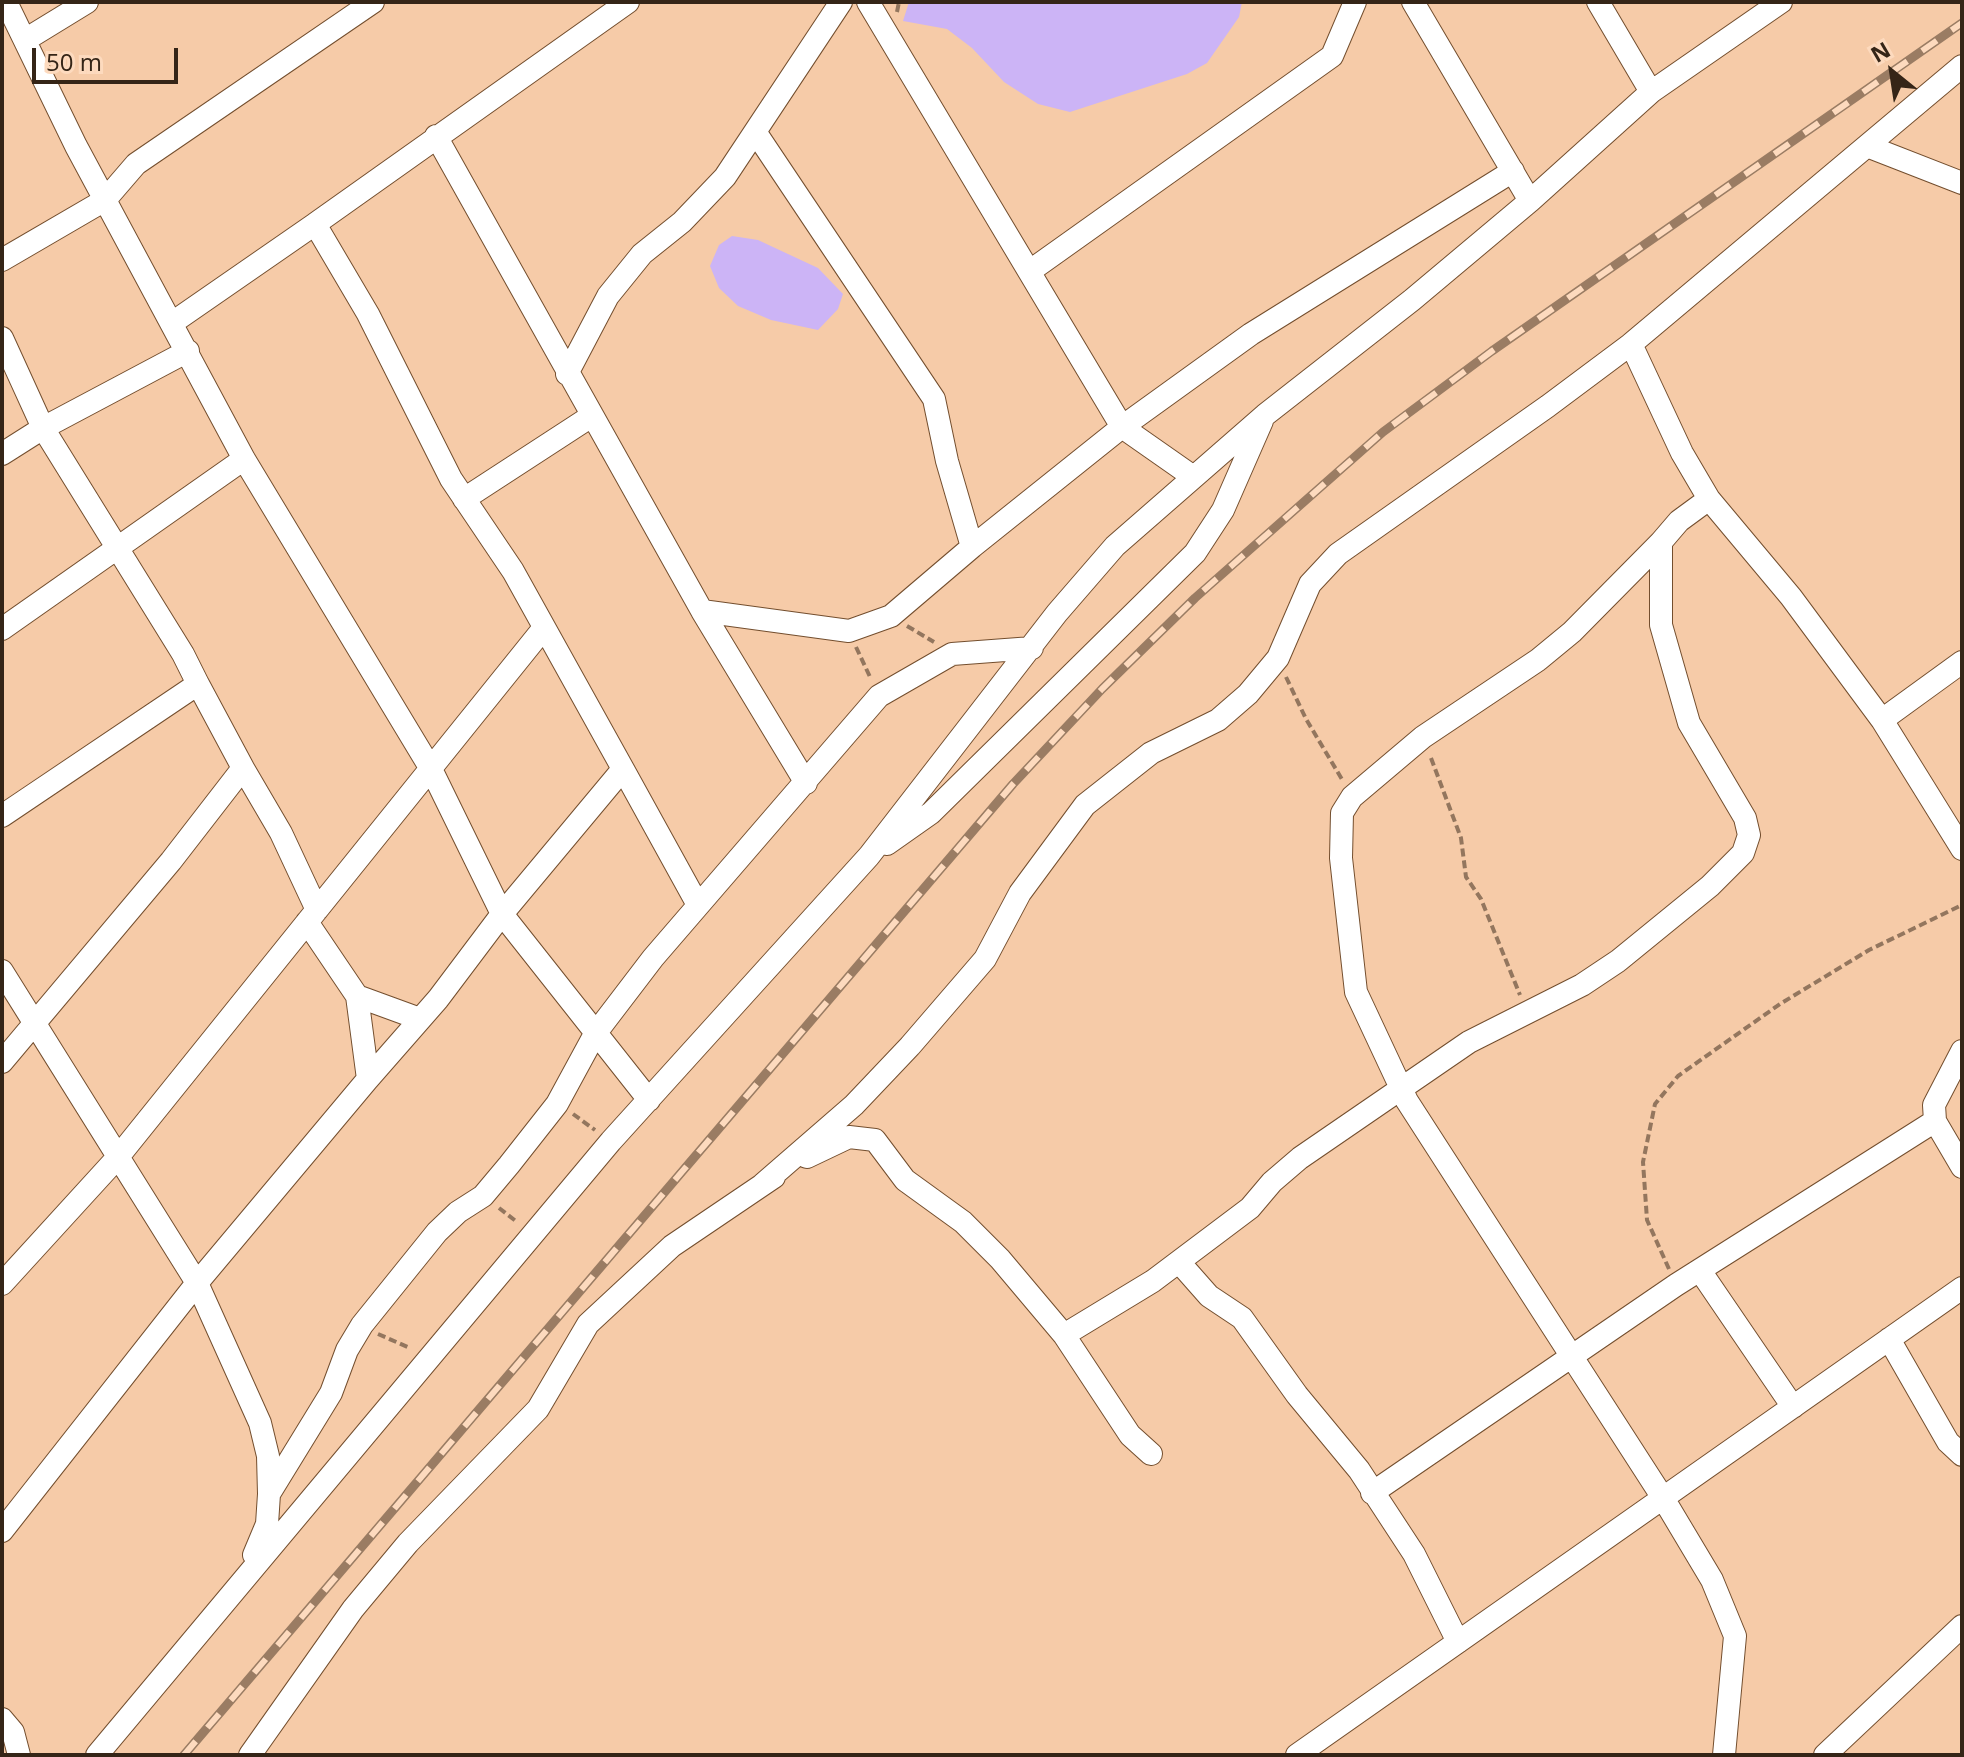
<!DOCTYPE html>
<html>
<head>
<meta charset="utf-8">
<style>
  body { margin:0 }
  #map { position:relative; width:1964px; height:1757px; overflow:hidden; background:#f6cba8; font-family:"Open Sans",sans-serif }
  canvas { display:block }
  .frame { position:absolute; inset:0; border:4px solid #352517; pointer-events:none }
  .north { position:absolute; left:1852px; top:32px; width:80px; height:80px; -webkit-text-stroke:6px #fddabe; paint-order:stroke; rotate:330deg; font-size:22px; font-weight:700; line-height:32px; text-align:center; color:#352517 }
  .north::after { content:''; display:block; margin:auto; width:28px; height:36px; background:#352517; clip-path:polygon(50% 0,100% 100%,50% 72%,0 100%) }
  .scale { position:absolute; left:32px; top:48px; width:146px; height:36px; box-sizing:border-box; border:4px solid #352517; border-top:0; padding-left:10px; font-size:24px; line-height:28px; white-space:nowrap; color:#352517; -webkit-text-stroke:6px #fddabe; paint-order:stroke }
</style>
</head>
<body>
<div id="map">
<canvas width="1964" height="1757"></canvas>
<div class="frame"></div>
<div class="north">N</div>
<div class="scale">50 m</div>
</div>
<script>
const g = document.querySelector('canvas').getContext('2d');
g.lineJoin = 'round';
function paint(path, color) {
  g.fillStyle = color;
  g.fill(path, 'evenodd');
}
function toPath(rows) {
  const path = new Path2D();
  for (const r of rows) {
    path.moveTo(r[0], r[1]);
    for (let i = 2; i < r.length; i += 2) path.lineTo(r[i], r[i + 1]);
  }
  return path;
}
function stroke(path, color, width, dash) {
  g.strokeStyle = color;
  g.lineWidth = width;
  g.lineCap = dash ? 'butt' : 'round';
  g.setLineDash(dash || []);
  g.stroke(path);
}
const green = toPath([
  [909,2,1242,2,1239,17,1207,63,1187,74,1070,112,1038,104,1004,82,972,48,947,29,903,21],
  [732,236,758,240,818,268,843,294,838,309,818,330,771,320,738,306,719,288,710,266,719,245]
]);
const path = toPath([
  [897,12,899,2],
  [907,626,934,642],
  [856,647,871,679],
  [1286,677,1306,719,1343,781],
  [1431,758,1461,838,1466,877,1481,899,1520,995],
  [573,1114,595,1130],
  [499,1208,517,1222],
  [1669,1269,1647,1220,1643,1162,1655,1104,1678,1076,1780,1004,1869,950,1962,905],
  [378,1334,410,1348]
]);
const minor = toPath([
  [6,2,76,146,244,459,431,769,502,914,649,1100],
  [868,2,1122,427,972,547],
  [1413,2,1530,201],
  [1598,2,1651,92],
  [25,40,87,2],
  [756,133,934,399,947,461,972,547,891,616,849,631,702,611,806,783],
  [436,136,702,611],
  [1867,146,1962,183],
  [315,224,628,2],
  [2,260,105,200,136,164,373,2],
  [1030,271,1332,56,1355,2],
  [172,323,315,224,368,314,451,479,513,571,623,769],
  [2,338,43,428,2,454],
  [1631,344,1682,453,1709,499,1791,597,1882,720,1962,849],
  [188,351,43,428,183,654,198,684],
  [567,374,608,296,642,254,682,222,725,177,841,2],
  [1192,476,1122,427,1251,334,1513,171],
  [464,499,590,417],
  [1661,542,1572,632,1538,660,1423,737,1352,797,1342,813,1341,858,1356,992,1407,1101,1663,1498,1712,1580,1735,1636,1724,1755],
  [2,629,244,459],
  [1882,720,1962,662],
  [243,768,281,833,317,910],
  [2,816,198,684,243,768,171,861,2,1062],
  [887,844,931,813,1195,553,1223,510,1262,421],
  [307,922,357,996,420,1019],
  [2,971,197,1283,260,1423,268,1456,269,1494,267,1524,254,1555],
  [1962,1051,1934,1105,1935,1121,1962,1167],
  [368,1079,438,999,502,914,623,769,698,905],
  [807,1157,849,1137,875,1140,905,1180,963,1222,1000,1259,1064,1335,1130,1435,1151,1454],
  [763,1184,854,1105,910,1046,985,959,1020,893,1085,805,1151,753,1218,720,1248,694,1278,658,1310,584,1338,554,1548,406,1631,344,1962,66],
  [1179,1262,1209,1296,1242,1318,1297,1395,1359,1470,1414,1554,1458,1642],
  [1701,1272,1793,1407],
  [2,1284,118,1157,543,629],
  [1064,1335,1153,1281,1250,1208,1272,1182,1300,1158,1469,1042,1582,985,1618,961,1710,886,1743,853,1749,835,1745,818,1689,723,1661,625,1661,542,1679,521,1709,499],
  [1889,1339,1948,1442,1962,1455],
  [1372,1493,1676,1285,1935,1121],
  [269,1494,331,1393,347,1350,362,1325,437,1232,458,1212,483,1196,509,1165,557,1104,595,1034,653,958,879,696,952,654,1032,648],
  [2,1531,197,1283,368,1079,357,996],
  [2,1719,13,1732,19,1755],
  [97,1755,611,1141,869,856,1057,613,1115,546,1265,415,1412,300,1530,201,1651,92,1781,2],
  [250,1755,353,1609,408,1543,538,1409,588,1324,672,1246,774,1177],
  [1297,1755,1962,1288],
  [1825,1755,1962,1626]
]);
const rail = toPath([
  [184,1755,1013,784,1102,689,1195,598,1383,432,1492,351,1962,23]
]);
paint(green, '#ccb4f6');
stroke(minor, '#734e2e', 24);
stroke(path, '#93765e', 4, [8, 4]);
stroke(minor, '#fff', 22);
stroke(rail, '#9a7c63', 9);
stroke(rail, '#fddabe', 6, [18]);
</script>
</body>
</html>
